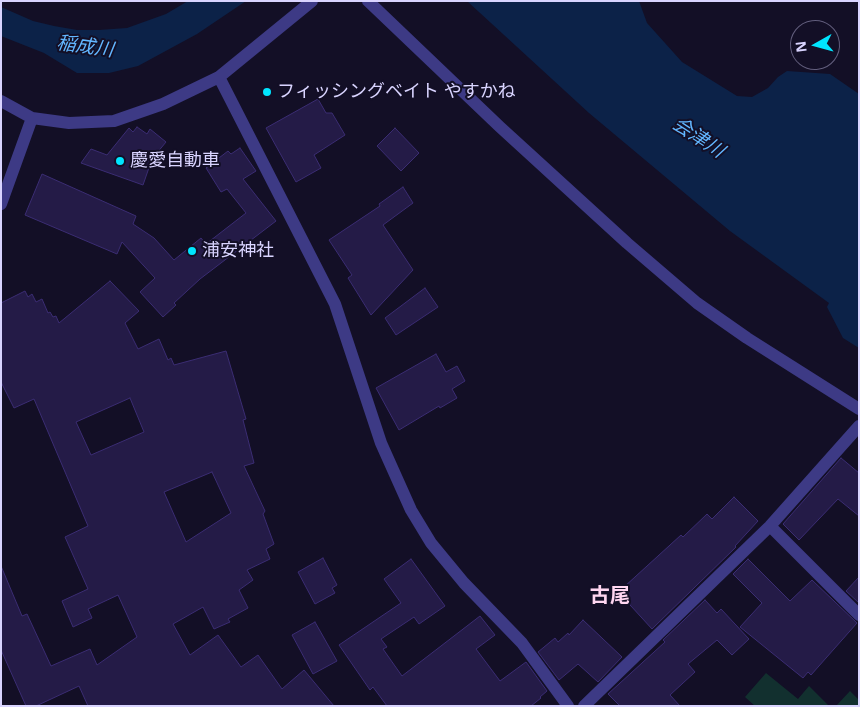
<!DOCTYPE html>
<html>
<head>
<meta charset="utf-8">
<style>
  body { margin:0 }
  #map { position:relative; width:860px; height:707px; overflow:hidden; background:#130f26; font-family:"Open Sans",sans-serif }
  canvas { display:block }
  .frame { position:absolute; inset:0; border:2px solid #d9d4ff; pointer-events:none }
  .north { position:absolute; left:790px; top:20px; width:50px; height:50px; box-sizing:border-box; background:#130f26; border:1px solid #625e7d; border-radius:50%; rotate:263deg; font-size:14px; font-weight:700; line-height:20px; text-align:center; color:#d9d4ff }
  .north::after { content:''; display:block; margin:auto; width:18px; height:22px; background:#00e5ff; clip-path:polygon(50% 0,100% 100%,50% 72%,0 100%) }
</style>
</head>
<body>
<div id="map">
<canvas width="860" height="707"></canvas>
<div class="frame"></div>
<div class="north">N</div>
</div>
<script>
const g = document.querySelector('canvas').getContext('2d');
g.lineJoin = 'round';
function paint(path, color) {
  g.fillStyle = color;
  g.fill(path, 'evenodd');
}
function toPath(rows) {
  const path = new Path2D();
  for (const r of rows) {
    path.moveTo(r[0], r[1]);
    for (let i = 2; i < r.length; i += 2) path.lineTo(r[i], r[i + 1]);
  }
  return path;
}
function stroke(path, color, width, dash) {
  g.strokeStyle = color;
  g.lineWidth = width;
  g.lineCap = dash ? 'butt' : 'round';
  g.setLineDash(dash || []);
  g.stroke(path);
}
function drawText(font, color, halo, rows, align = 'center') {
  g.font = font + ' "Open Sans","Noto Sans JP",sans-serif';
  g.lineWidth = 4;
  g.setLineDash([]);
  g.textBaseline = 'middle';
  g.strokeStyle = halo;
  g.fillStyle = color;
  for (const [text, x, y, turn = 0] of rows) {
    g.save();
    g.translate(x, y);
    g.rotate((+turn || 0) * Math.PI / 180);
    g.textAlign = isNaN(turn) ? turn : align;
    if (halo) g.strokeText(text, 0, 0);
    g.fillText(text, 0, 0);
    g.restore();
  }
}
const green = toPath([
  [766,673,798,699,809,686,829,706,755,706,745,697],
  [850,691,859,700,859,706,836,706]
]);
const water = toPath([
  [188,1,246,1,197,34,138,66,109,73,77,73,44,53,1,36,1,7,33,21,54,26,77,30,99,30,127,28,166,14],
  [467,1,639,1,647,23,682,62,737,96,752,97,768,88,778,77,787,71,830,74,859,94,859,348,843,338,827,307,829,303,730,231,589,113]
]);
const building = toPath([
  [318,99,326,113,332,113,345,135,314,155,321,168,296,182,266,128,318,99],
  [137,127,147,134,150,129,166,142,152,159,143,185,81,163,91,149,107,155,129,128,133,132,137,127],
  [395,128,419,153,401,171,377,146,395,128],
  [240,148,256,171,243,179,276,221,200,279,174,303,176,305,163,317,140,292,155,278,122,242,117,254,25,215,42,174,136,216,133,224,154,238,174,260,201,238,206,244,246,213,227,189,221,192,206,168,228,151,231,154,240,148],
  [403,187,413,203,383,225,413,270,371,315,348,278,352,275,329,240,380,206,379,204,403,187],
  [110,281,139,311,125,323,138,349,159,339,168,360,171,358,174,365,226,351,246,419,243,420,254,463,244,466,265,511,263,514,274,544,266,549,270,559,247,570,253,580,239,590,248,608,228,619,230,622,214,629,203,607,173,624,190,655,218,635,241,667,258,655,282,689,304,670,334,706,88,706,79,686,36,706,26,706,1,650,1,566,22,616,27,614,51,666,90,649,97,665,137,637,118,595,88,609,92,618,73,627,62,601,88,589,65,537,88,526,34,399,14,408,1,382,1,303,25,291,28,297,32,294,36,302,42,299,48,313,50,312,53,317,56,316,59,323,110,281],
  [130,398,144,432,91,455,76,422,130,398],
  [212,472,231,513,186,542,164,492,212,472],
  [425,288,438,307,396,335,385,318,425,288],
  [436,354,446,372,457,366,465,381,452,389,457,398,440,408,439,406,399,430,376,388,436,354],
  [841,458,859,473,859,516,838,499,799,540,783,524,841,458],
  [734,497,758,521,735,546,736,547,652,629,620,594,626,588,624,587,681,535,683,537,707,514,712,519,734,497],
  [323,558,337,585,332,588,335,593,315,604,298,572,323,558],
  [411,559,445,606,419,624,414,617,381,639,387,647,383,649,402,676,480,616,495,635,476,649,500,681,526,662,547,691,540,697,541,698,531,706,387,706,373,687,370,690,339,645,401,603,384,579,411,559],
  [748,559,790,601,812,580,857,623,811,675,808,672,803,678,740,627,762,603,733,574,748,559],
  [859,577,859,603,846,591,859,577],
  [705,600,717,613,721,609,749,639,732,655,717,640,688,664,695,672,670,695,680,706,620,706,608,694,665,642,663,640,705,600],
  [583,620,622,657,598,682,578,664,559,680,538,652,555,638,558,642,568,633,569,635,583,620],
  [315,622,337,661,313,674,292,635,315,622]
]);
const minor = toPath([
  [368,1,500,127,627,243,697,303,747,338,859,409],
  [219,77,335,304,381,443,411,510,431,543,464,583,522,643,568,706],
  [1,101,32,118,69,123,114,121,163,104,219,77,312,1],
  [1,204,32,118],
  [770,526,859,615],
  [584,706,770,526,859,426]
]);
const markers = [
  [267,92,5,"#00e5ff"],
  [120,161,5,"#00e5ff"],
  [192,251,5,"#00e5ff"]
];
const poiNames = [
  ["フィッシングベイト やすかね",277,92],
  ["慶愛自動車",130,161],
  ["浦安神社",202,251]
];
const waterNames = [
  ["稲成川",85,47,8],
  ["会津川",698,138,33]
];
const quarterNames = [
  ["古尾",610,596]
];
paint(green, '#12302f');
paint(water, '#0c2248');
paint(building, '#241b47');
stroke(building, '#3b2d73', 1);
stroke(minor, '#3d3a85', 12);
for (const [x, y, r, color] of markers) {
  const dot = new Path2D();
  dot.arc(x, y, r, 0, 2 * Math.PI);
  g.fillStyle = color;
  g.fill(dot);
  stroke(dot, '#130f26', 2);
}
drawText('18px', '#d9d4ff', '#130f26', poiNames, 'left');
drawText('italic 19px', '#62b6ff', '#130f26', waterNames);
drawText('bold 20px', '#ffd6f0', '#130f26', quarterNames);
</script>
</body>
</html>
